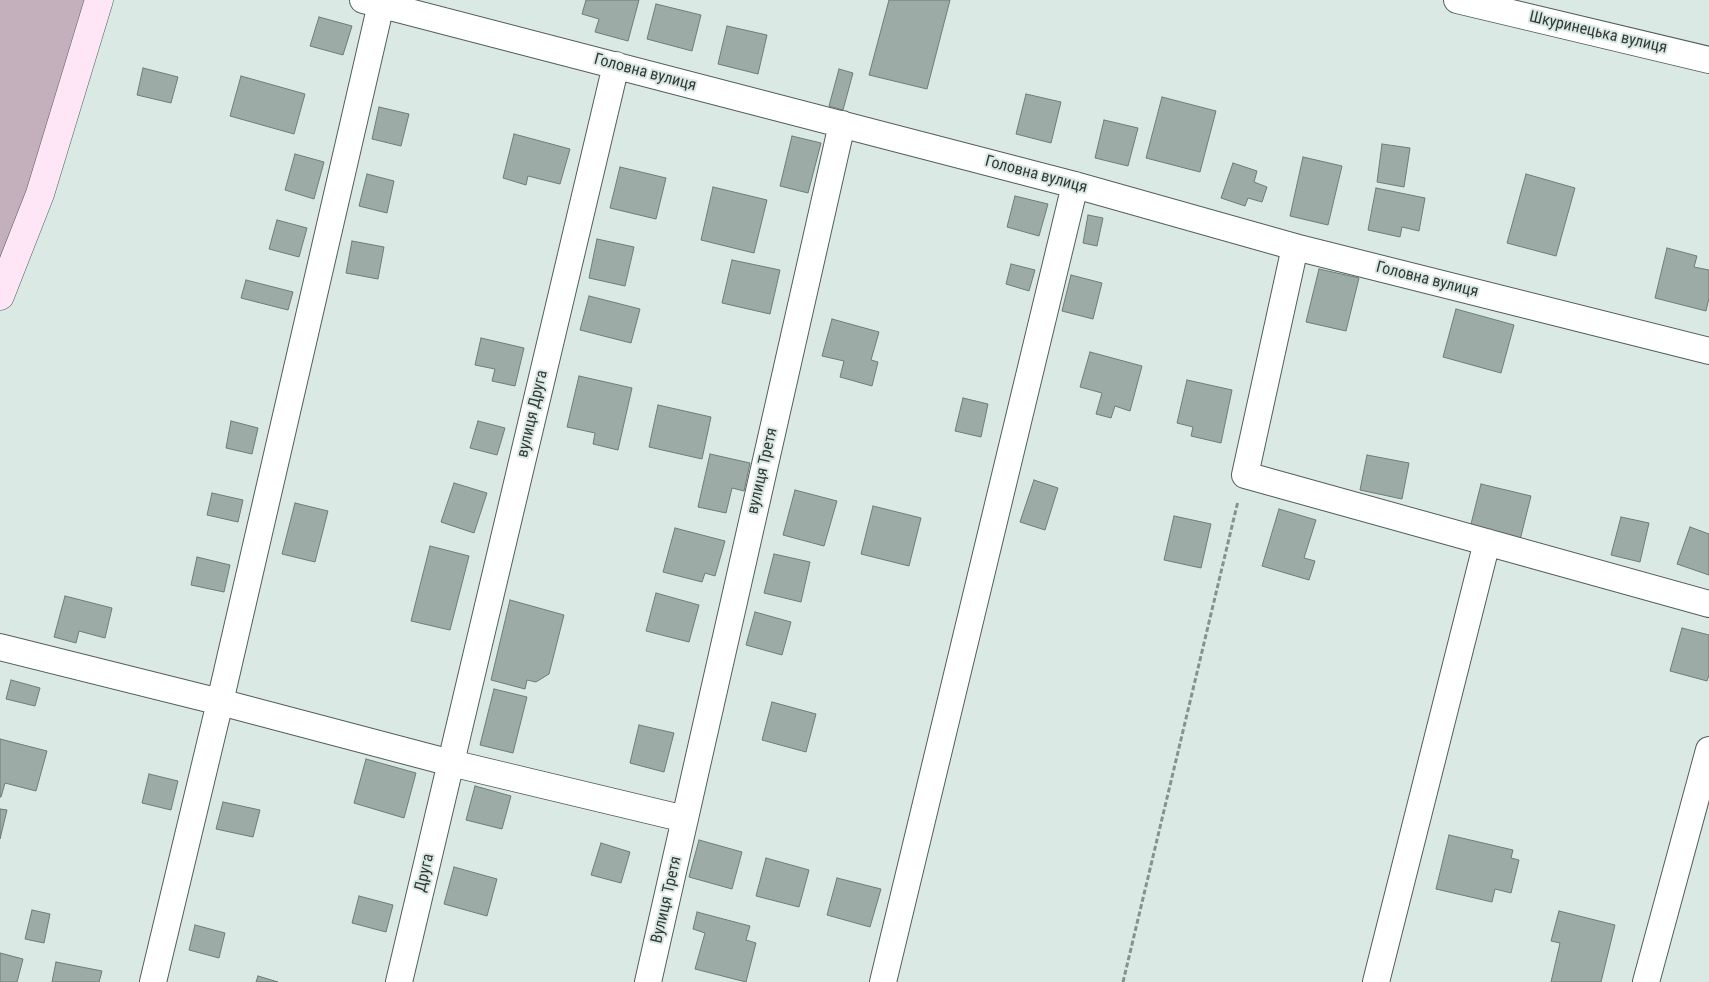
<!DOCTYPE html>
<html>
<head>
<meta charset="utf-8">
<style>
  body { margin:0 }
  canvas { display:block; background:#dae9e4 }
</style>
</head>
<body>
<canvas width="1709" height="982"></canvas>
<script>
const g = document.querySelector('canvas').getContext('2d');
g.lineJoin = 'round';
function paint(path, color) {
  g.fillStyle = color;
  g.fill(path, 'evenodd');
}
function toPath(rows) {
  const path = new Path2D();
  for (const r of rows) {
    path.moveTo(r[0], r[1]);
    for (let i = 2; i < r.length; i += 2) path.lineTo(r[i], r[i + 1]);
  }
  return path;
}
function stroke(path, color, width, dash) {
  g.strokeStyle = color;
  g.lineWidth = width;
  g.lineCap = dash ? 'butt' : 'round';
  g.setLineDash(dash || []);
  g.stroke(path);
}
function drawText(font, color, halo, rows, align = 'center') {
  g.font = font + ' "Roboto Condensed",sans-serif';
  g.lineWidth = 4;
  g.setLineDash([]);
  g.textBaseline = 'middle';
  g.strokeStyle = halo;
  g.fillStyle = color;
  for (const [text, x, y, turn = 0] of rows) {
    g.save();
    g.translate(x, y);
    g.rotate((+turn || 0) * Math.PI / 180);
    g.textAlign = isNaN(turn) ? turn : align;
    if (halo) g.strokeText(text, 0, 0);
    g.fillText(text, 0, 0);
    g.restore();
  }
}
const green = toPath([
  [0,0,99,0,0,296]
]);
const building = toPath([
  [586,0,639,0,628,41,595,32,599,19,582,14,586,0],
  [889,0,950,0,927,89,869,75,889,0],
  [656,4,701,15,692,51,647,39,656,4],
  [319,17,352,26,343,55,310,46,319,17],
  [727,26,767,35,758,74,718,64,727,26],
  [143,68,178,77,171,103,137,95,143,68],
  [839,69,853,73,843,110,829,106,839,69],
  [241,76,305,94,294,134,230,116,241,76],
  [1026,94,1061,102,1051,143,1016,134,1026,94],
  [1162,97,1216,111,1200,172,1146,158,1162,97],
  [379,107,409,114,401,146,372,139,379,107],
  [1104,120,1138,128,1128,166,1095,158,1104,120],
  [514,134,570,149,560,184,528,176,526,185,503,178,514,134],
  [792,136,821,143,808,193,780,186,792,136],
  [1382,144,1410,148,1404,187,1377,182,1382,144],
  [295,154,324,162,314,199,285,190,295,154],
  [1303,157,1342,166,1328,225,1290,216,1303,157],
  [1233,163,1257,171,1254,182,1267,187,1262,202,1248,198,1245,206,1221,198,1233,163],
  [620,167,666,178,656,219,610,208,620,167],
  [367,174,394,181,387,213,359,206,367,174],
  [1526,174,1575,188,1556,256,1507,243,1526,174],
  [713,187,767,200,754,253,701,240,713,187],
  [1376,188,1425,198,1419,231,1402,227,1400,237,1368,230,1376,188],
  [1015,196,1048,204,1039,236,1007,227,1015,196],
  [1088,215,1103,218,1097,246,1083,243,1088,215],
  [277,220,307,228,299,257,269,249,277,220],
  [597,239,634,247,625,286,589,278,597,239],
  [352,241,384,247,378,279,346,273,352,241],
  [1667,248,1697,256,1694,267,1709,270,1709,298,1706,311,1655,298,1667,248],
  [732,260,780,270,770,314,722,303,732,260],
  [1011,264,1035,270,1029,291,1006,284,1011,264],
  [1319,269,1359,278,1346,331,1306,322,1319,269],
  [1071,275,1102,283,1093,319,1062,311,1071,275],
  [246,280,293,292,288,310,241,298,246,280],
  [589,296,640,309,631,343,580,330,589,296],
  [1456,309,1514,325,1501,373,1443,357,1456,309],
  [832,319,879,332,871,360,878,362,872,386,840,377,844,361,822,356,832,319],
  [481,338,524,348,515,386,492,381,495,369,475,365,481,338],
  [1090,352,1142,366,1130,411,1115,406,1111,418,1096,414,1102,393,1080,387,1090,352],
  [579,376,632,388,618,450,593,444,595,433,567,427,579,376],
  [1187,380,1232,390,1221,443,1191,436,1193,427,1177,423,1187,380],
  [963,398,988,404,981,437,955,431,963,398],
  [658,405,711,417,702,459,649,447,658,405],
  [231,421,258,428,252,454,226,448,231,421],
  [478,421,505,428,497,455,470,448,478,421],
  [710,454,750,463,744,491,732,488,726,513,698,507,710,454],
  [1367,455,1409,463,1402,499,1360,490,1367,455],
  [1034,480,1058,488,1045,530,1020,522,1034,480],
  [454,483,487,493,474,533,441,522,454,483],
  [1481,484,1531,496,1520,540,1470,528,1481,484],
  [795,490,837,501,824,546,783,535,795,490],
  [212,493,243,500,238,522,207,515,212,493],
  [295,503,328,511,315,562,282,554,295,503],
  [873,506,921,518,909,566,861,554,873,506],
  [1279,509,1316,520,1304,558,1315,561,1309,580,1262,566,1279,509],
  [1174,516,1211,524,1201,568,1164,560,1174,516],
  [1621,517,1649,523,1640,562,1611,555,1621,517],
  [1690,527,1709,534,1709,575,1677,564,1690,527],
  [675,528,725,541,715,576,705,573,702,582,663,572,675,528],
  [430,546,469,556,450,630,411,621,430,546],
  [774,554,810,562,801,602,764,593,774,554],
  [197,557,230,565,224,592,191,585,197,557],
  [656,593,699,605,689,642,646,631,656,593],
  [65,596,112,608,105,638,79,631,76,643,54,637,65,596],
  [510,600,564,615,549,674,536,682,527,680,525,689,491,680,510,600],
  [755,612,791,622,782,655,746,645,755,612],
  [1682,628,1709,635,1709,675,1707,681,1670,671,1682,628],
  [11,680,40,688,35,706,6,699,11,680],
  [494,689,527,697,513,753,480,745,494,689],
  [772,702,816,714,806,752,762,740,772,702],
  [639,725,674,733,664,772,630,763,639,725],
  [0,739,47,751,36,791,5,783,1,797,0,797,0,739],
  [366,759,416,773,404,818,354,803,366,759],
  [149,774,178,781,171,810,142,803,149,774],
  [475,786,511,796,502,829,466,820,475,786],
  [223,802,260,810,253,837,216,829,223,802],
  [0,809,7,810,0,839,0,809],
  [1449,835,1513,850,1511,858,1519,860,1511,893,1495,889,1492,902,1436,889,1449,835],
  [699,840,742,852,732,889,689,877,699,840],
  [601,843,630,852,621,883,591,875,601,843],
  [766,858,809,870,799,907,756,896,766,858],
  [454,867,497,879,487,916,444,904,454,867],
  [837,878,881,889,870,927,827,915,837,878],
  [359,896,393,905,386,932,352,923,359,896],
  [32,910,50,914,44,943,25,939,32,910],
  [1559,911,1615,925,1601,982,1551,982,1560,943,1551,941,1559,911],
  [697,912,750,926,746,940,756,943,746,982,695,969,705,933,693,929,697,912],
  [195,925,225,933,219,958,189,950,195,925],
  [0,953,23,959,17,982,0,982,0,953],
  [56,962,102,971,99,982,52,982,56,962],
  [258,976,278,982,256,982,258,976]
]);
const path = toPath([
  [1123,982,1238,501]
]);
const street = toPath([
  [363,0,1075,185,1295,247,1709,351],
  [1457,0,1709,60],
  [1295,247,1245,475,1709,604],
  [0,647,220,702,451,763,685,819],
  [153,982,220,702,381,4],
  [399,982,616,65],
  [648,982,842,124],
  [883,982,1075,185],
  [1376,982,1487,542],
  [1646,982,1709,750]
]);
const secondary = toPath([
  [0,296,40,194,99,0]
]);
const streetNames = [
  ["Шкуринецька вулиця",1598,33,13],
  ["Головна вулиця",645,73,15],
  ["Головна вулиця",1036,175,15],
  ["Головна вулиця",1427,280,14],
  ["вулиця Друга",533,414,-77],
  ["вулиця Третя",763,471,-77],
  ["Друга",425,873,-77],
  ["Вулиця Третя",667,900,-77]
];
paint(green, '#c4afbc');
paint(building, '#9daba6');
stroke(building, '#6f7c78', 1);
stroke(street, '#535f5b', 28);
stroke(secondary, '#535f5b', 29);
stroke(path, '#87918e', 3, [5, 2.5]);
stroke(street, '#fff', 26);
stroke(secondary, '#fee6f7', 28);
drawText('16px', '#333937', '#dae9e4', streetNames);
</script>
</body>
</html>
